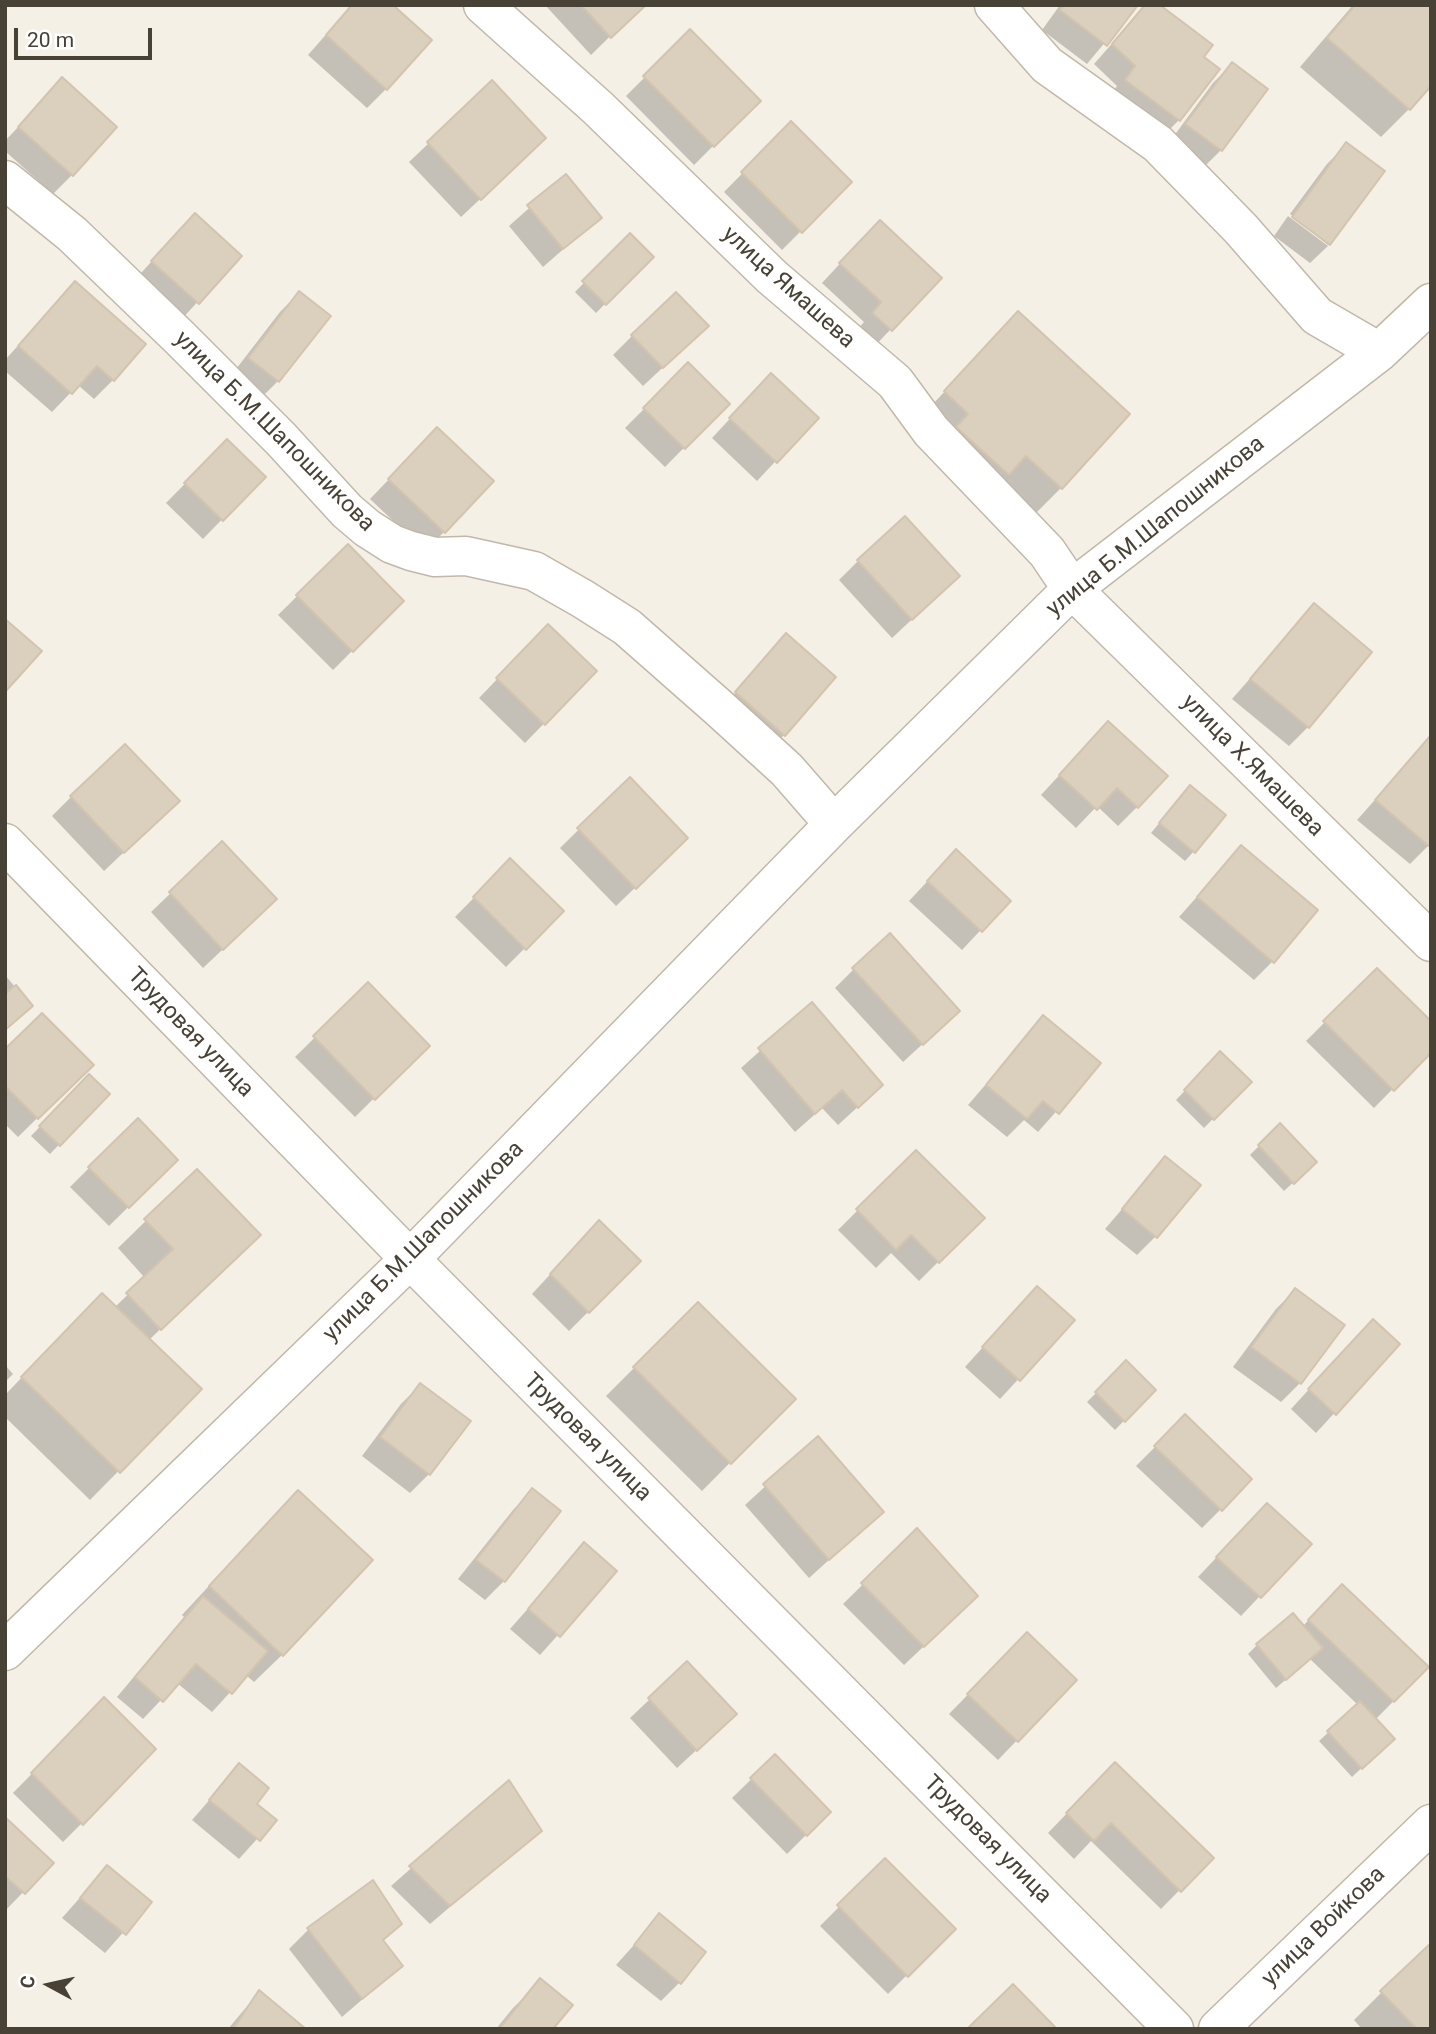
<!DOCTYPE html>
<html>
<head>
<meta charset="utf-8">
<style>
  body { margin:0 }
  #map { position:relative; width:1436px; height:2034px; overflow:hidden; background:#f5f0e6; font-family:Roboto,sans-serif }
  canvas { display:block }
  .frame { position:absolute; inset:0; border:7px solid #484135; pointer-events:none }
  .north { position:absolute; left:14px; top:1950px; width:70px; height:70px; -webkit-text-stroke:5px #fff; paint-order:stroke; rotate:278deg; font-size:19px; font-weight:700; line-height:28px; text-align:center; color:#484135 }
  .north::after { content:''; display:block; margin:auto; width:24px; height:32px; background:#484135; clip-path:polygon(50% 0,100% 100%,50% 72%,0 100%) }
  .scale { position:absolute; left:14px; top:28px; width:138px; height:32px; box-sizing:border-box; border:4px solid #484135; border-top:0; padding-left:9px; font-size:21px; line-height:24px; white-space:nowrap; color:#484135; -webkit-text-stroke:5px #fff; paint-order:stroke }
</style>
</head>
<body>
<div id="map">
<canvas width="1436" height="2034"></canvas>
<div class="frame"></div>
<div class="north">С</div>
<div class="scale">20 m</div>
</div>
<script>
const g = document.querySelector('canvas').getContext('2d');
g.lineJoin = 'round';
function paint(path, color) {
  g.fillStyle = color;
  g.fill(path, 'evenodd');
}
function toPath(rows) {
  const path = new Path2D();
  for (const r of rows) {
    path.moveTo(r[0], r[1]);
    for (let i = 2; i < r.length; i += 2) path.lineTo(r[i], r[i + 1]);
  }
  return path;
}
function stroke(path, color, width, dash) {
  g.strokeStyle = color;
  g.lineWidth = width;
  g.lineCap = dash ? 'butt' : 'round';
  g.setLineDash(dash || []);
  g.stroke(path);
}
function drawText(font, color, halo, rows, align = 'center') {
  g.font = font + ' Roboto,sans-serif';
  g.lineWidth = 5;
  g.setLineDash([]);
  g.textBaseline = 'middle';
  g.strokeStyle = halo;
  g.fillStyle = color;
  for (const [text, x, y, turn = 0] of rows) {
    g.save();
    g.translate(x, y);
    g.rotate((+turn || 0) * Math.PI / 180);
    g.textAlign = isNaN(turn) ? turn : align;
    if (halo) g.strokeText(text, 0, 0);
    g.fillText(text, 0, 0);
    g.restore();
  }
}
const shadow = toPath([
  [352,5,386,89,367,108,308,55],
  [545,5,642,5,591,55],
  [1060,5,1136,5,1087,64,1042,30],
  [1146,5,1202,57,1179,120,1160,139,1108,99,1117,86,1094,64],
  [1353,5,1431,5,1409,109,1381,137,1300,67],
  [690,32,758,101,694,165,626,96],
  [1232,64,1266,90,1221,150,1202,169,1168,144,1213,83],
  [62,80,72,175,53,194,5,151,5,141],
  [492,83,525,157,461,217,409,162],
  [791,124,850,182,782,250,724,192],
  [1346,145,1382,171,1328,245,1290,214,1327,164],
  [565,176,599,218,543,267,509,226],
  [1288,216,1328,246,1310,263,1274,236],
  [176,234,240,256,179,322,134,281],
  [630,236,651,257,596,313,575,292],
  [861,241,939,278,872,349,854,333,864,322,822,283],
  [75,283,113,380,94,399,78,385,52,412,5,371,5,360],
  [299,293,278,381,259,400,230,377,280,312],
  [1018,313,1061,488,1033,516,918,420],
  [632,336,687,345,643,386,613,355],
  [688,365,727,404,665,467,625,428],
  [753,394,816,418,757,481,712,438],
  [227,441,263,477,203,539,166,503],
  [418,449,444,532,425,551,370,499],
  [348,546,402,601,333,670,278,615],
  [858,561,938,595,892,638,839,580],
  [1314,606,1308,727,1289,746,1232,699],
  [786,636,784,735,765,754,718,712],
  [530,645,595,671,525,743,479,698],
  [1431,737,1431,843,1410,864,1357,820],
  [1089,743,1137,807,1118,826,1097,806,1076,828,1041,795],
  [630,779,667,857,616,906,560,848],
  [71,797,158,820,104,871,52,816],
  [1181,797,1194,851,1185,861,1151,833],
  [222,844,256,918,203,968,151,912],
  [1241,847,1273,961,1254,980,1179,917],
  [510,861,562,911,506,967,455,917],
  [937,871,1008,901,962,950,909,901],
  [854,969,939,1029,903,1062,835,988],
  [1377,970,1431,1050,1374,1108,1306,1041],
  [5,975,31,1006,5,1029],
  [368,985,427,1046,355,1117,295,1057],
  [811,1005,862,1103,838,1125,822,1108,795,1132,741,1068],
  [1043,1018,1098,1064,1038,1132,1024,1120,1007,1137,968,1105],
  [5,1052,91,1065,18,1137,5,1124],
  [1220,1054,1249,1082,1204,1128,1176,1100],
  [89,1076,107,1095,50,1154,31,1136],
  [1280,1125,1315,1162,1284,1191,1250,1155],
  [916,1152,982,1218,919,1281,891,1253,876,1268,838,1230],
  [1165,1159,1156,1236,1137,1255,1105,1229],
  [176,1160,109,1226,70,1187,89,1168],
  [197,1171,230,1263,149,1340,199,1389,90,1500,5,1417,5,1395,74,1323,115,1307,145,1278,118,1248],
  [581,1241,639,1261,569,1331,532,1294],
  [1295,1290,1300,1383,1281,1402,1233,1367,1276,1309],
  [698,1304,793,1399,702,1491,606,1396],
  [1018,1308,1072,1321,1000,1399,965,1367],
  [1354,1340,1398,1344,1316,1433,1291,1409],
  [1126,1363,1154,1390,1115,1430,1087,1402],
  [5,1365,13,1374,5,1382],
  [420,1385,429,1474,410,1493,362,1456,401,1404],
  [1185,1417,1221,1509,1202,1528,1136,1466],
  [818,1438,882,1512,809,1578,745,1505],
  [532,1491,558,1511,504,1581,485,1600,458,1579,513,1510],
  [270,1520,282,1655,254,1682,246,1675,212,1712,177,1683,143,1719,117,1697,184,1617,182,1615],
  [1248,1524,1309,1544,1241,1616,1198,1577],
  [917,1531,957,1615,904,1665,843,1604],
  [584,1545,615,1571,540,1655,510,1629],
  [1323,1605,1427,1667,1375,1720,1392,1739,1352,1777,1319,1741,1358,1705,1310,1659,1276,1688,1248,1654,1257,1645,1302,1627],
  [1027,1634,1075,1680,998,1760,949,1714],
  [687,1664,715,1733,677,1768,630,1718],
  [104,1700,82,1823,63,1842,13,1793],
  [775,1756,829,1812,787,1854,732,1798],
  [240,1765,255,1804,274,1820,239,1859,192,1820],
  [509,1782,539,1831,430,1924,391,1886],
  [1096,1783,1211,1858,1161,1909,1091,1841,1074,1859,1048,1833],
  [5,1819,51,1863,5,1911],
  [885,1861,953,1929,888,1994,820,1926],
  [107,1867,150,1902,105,1953,62,1918],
  [372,1883,400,1924,382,1942,401,1966,342,2017,289,1949,308,1930],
  [660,1916,679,1983,661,2001,616,1965],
  [541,1981,551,2029,496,2029,513,2008],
  [259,1992,303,2029,228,2029],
  [1382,1992,1431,2029,1362,2029,1354,2020]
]);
const building = toPath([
  [352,5,393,5,432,40,387,90,326,35,352,5],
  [581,5,644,5,645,6,611,38,581,5],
  [1064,5,1138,5,1107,46,1060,10,1064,5],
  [1145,5,1160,5,1213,45,1204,57,1220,69,1180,121,1125,80,1135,66,1112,44,1145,5],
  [1355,5,1431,5,1431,86,1410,110,1327,38,1355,5],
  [690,29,761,101,714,147,643,76,690,29],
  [1232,62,1268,89,1222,151,1185,124,1232,62],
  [62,77,117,127,73,176,18,127,62,77],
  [492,80,546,138,481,200,427,142,492,80],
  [791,121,852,182,802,233,741,172,791,121],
  [1346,142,1385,171,1330,245,1292,217,1346,142],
  [566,174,602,218,563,249,527,205,566,174],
  [195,213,242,256,199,304,151,261,195,213],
  [880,220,942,278,892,331,872,313,881,302,839,263,880,220],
  [630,233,654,257,606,305,582,281,630,233],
  [75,281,146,344,114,381,97,366,72,394,18,346,75,281],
  [299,291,331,316,279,382,248,358,299,291],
  [676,292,709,326,663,368,631,335,676,292],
  [1018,311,1130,414,1062,489,1026,456,1009,475,956,427,968,414,944,391,1018,311],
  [688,362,730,404,685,449,643,408,688,362],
  [771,373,819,418,777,463,729,418,771,373],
  [437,427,494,481,445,533,388,479,437,427],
  [227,439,266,477,223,521,184,483,227,439],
  [905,516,960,576,912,620,857,560,905,516],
  [348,544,404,601,353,652,296,595,348,544],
  [1314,603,1372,652,1309,728,1250,679,1314,603],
  [5,619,42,651,5,692,5,619],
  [548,624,597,671,545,725,496,678,548,624],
  [786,633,836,677,785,736,735,692,786,633],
  [1108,721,1168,776,1138,808,1117,788,1097,810,1059,775,1108,721],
  [1431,735,1431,846,1430,847,1375,800,1431,735],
  [125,744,180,801,124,853,70,796,125,744],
  [630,777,688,838,636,889,577,828,630,777],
  [1190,785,1226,815,1195,853,1159,823,1190,785],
  [222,841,277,899,223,950,169,892,222,841],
  [1241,845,1318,910,1274,963,1197,897,1241,845],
  [956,849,1011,901,982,932,927,881,956,849],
  [510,858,564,911,526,950,473,897,510,858],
  [890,933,960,1011,923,1045,852,968,890,933],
  [1377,968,1431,1021,1431,1053,1394,1091,1323,1021,1377,968],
  [368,982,430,1046,375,1100,313,1036,368,982],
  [16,985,33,1006,5,1030,5,994,16,985],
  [812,1002,883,1085,858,1108,842,1090,815,1114,758,1048,812,1002],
  [42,1013,94,1065,38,1119,5,1086,5,1049,42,1013],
  [1043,1015,1101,1063,1059,1114,1043,1101,1027,1119,986,1085,1043,1015],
  [1220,1051,1252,1082,1214,1120,1184,1090,1220,1051],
  [89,1074,110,1094,60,1146,39,1126,89,1074],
  [138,1118,178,1160,129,1208,88,1167,138,1118],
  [1280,1123,1317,1162,1294,1184,1258,1145,1280,1123],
  [916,1150,985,1218,939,1263,911,1235,896,1250,856,1209,916,1150],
  [1165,1156,1201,1185,1157,1238,1122,1209,1165,1156],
  [197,1169,261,1235,161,1330,126,1293,173,1249,144,1219,197,1169],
  [599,1220,641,1261,589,1313,550,1274,599,1220],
  [1037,1286,1075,1320,1020,1381,982,1347,1037,1286],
  [1295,1288,1345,1325,1301,1384,1251,1347,1295,1288],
  [102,1293,202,1389,120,1473,21,1377,102,1293],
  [698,1302,796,1399,731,1464,633,1367,698,1302],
  [1373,1319,1400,1344,1336,1415,1308,1389,1373,1319],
  [1126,1360,1156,1390,1125,1422,1095,1392,1126,1360],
  [420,1383,471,1421,430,1475,380,1437,420,1383],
  [1185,1414,1252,1479,1222,1511,1154,1446,1185,1414],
  [818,1436,884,1512,829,1560,763,1484,818,1436],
  [532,1488,561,1511,505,1582,476,1560,532,1488],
  [298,1490,373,1560,283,1656,209,1586,298,1490],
  [1267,1503,1312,1544,1261,1598,1216,1557,1267,1503],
  [917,1528,978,1596,924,1647,861,1583,917,1528],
  [584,1542,617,1571,560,1637,528,1609,584,1542],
  [1342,1584,1429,1667,1394,1702,1308,1620,1342,1584],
  [203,1596,268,1651,232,1694,196,1664,163,1702,135,1677,203,1596],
  [1293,1613,1323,1648,1286,1680,1256,1644,1293,1613],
  [1027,1632,1077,1680,1018,1742,967,1694,1027,1632],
  [687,1661,737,1714,697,1751,648,1698,687,1661],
  [104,1697,156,1749,83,1825,31,1773,104,1697],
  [1360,1701,1395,1739,1362,1769,1327,1731,1360,1701],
  [775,1754,831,1812,807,1836,750,1778,775,1754],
  [1115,1762,1214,1858,1181,1892,1111,1823,1094,1841,1066,1813,1115,1762],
  [239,1763,269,1788,257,1804,277,1820,260,1841,209,1800,239,1763],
  [509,1780,542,1831,450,1906,409,1866,509,1780],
  [5,1817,54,1863,25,1894,5,1876,5,1817],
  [885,1858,956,1929,908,1977,837,1905,885,1858],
  [107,1865,152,1902,126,1935,80,1898,107,1865],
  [373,1880,402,1924,383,1940,403,1966,362,1999,307,1928,373,1880],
  [659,1913,706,1952,681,1984,634,1945,659,1913],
  [1431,1943,1431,2029,1417,2029,1380,1991,1431,1943],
  [540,1978,573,2005,553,2029,499,2029,540,1978],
  [1013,1984,1057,2029,967,2029,1013,1984],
  [259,1990,306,2029,233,2029,259,1990]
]);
const minor = toPath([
  [483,5,598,108,772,277,895,382,931,431,1047,552,1072,589,1431,942],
  [994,5,1047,65,1158,144,1241,229,1317,316,1379,352],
  [5,180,72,234,179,337,281,439,347,511,367,528,392,544,411,551,435,557,466,556,534,571,583,599,627,627,719,708,787,770,834,824],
  [5,843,410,1259,1174,2029],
  [5,1651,410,1259,834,824,1072,589,1379,352,1431,303],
  [1218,2029,1431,1824]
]);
const streetNames = [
  ["улица Ямашева",788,288,42],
  ["улица Б.М.Шапошникова",274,432,45],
  ["улица Б.М.Шапошникова",1156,527,-39],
  ["улица Х.Ямашева",1252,766,45],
  ["Трудовая улица",190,1033,46],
  ["улица Б.М.Шапошникова",424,1242,-45],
  ["Трудовая улица",587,1438,45],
  ["Трудовая улица",987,1840,45],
  ["улица Войкова",1324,1927,-44]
];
paint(shadow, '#0003');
paint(building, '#dbcfbd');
stroke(building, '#d3c4ad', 2);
stroke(minor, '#c1b8a8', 41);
stroke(minor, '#fff', 38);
drawText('23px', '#484135', '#fff', streetNames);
</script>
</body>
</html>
